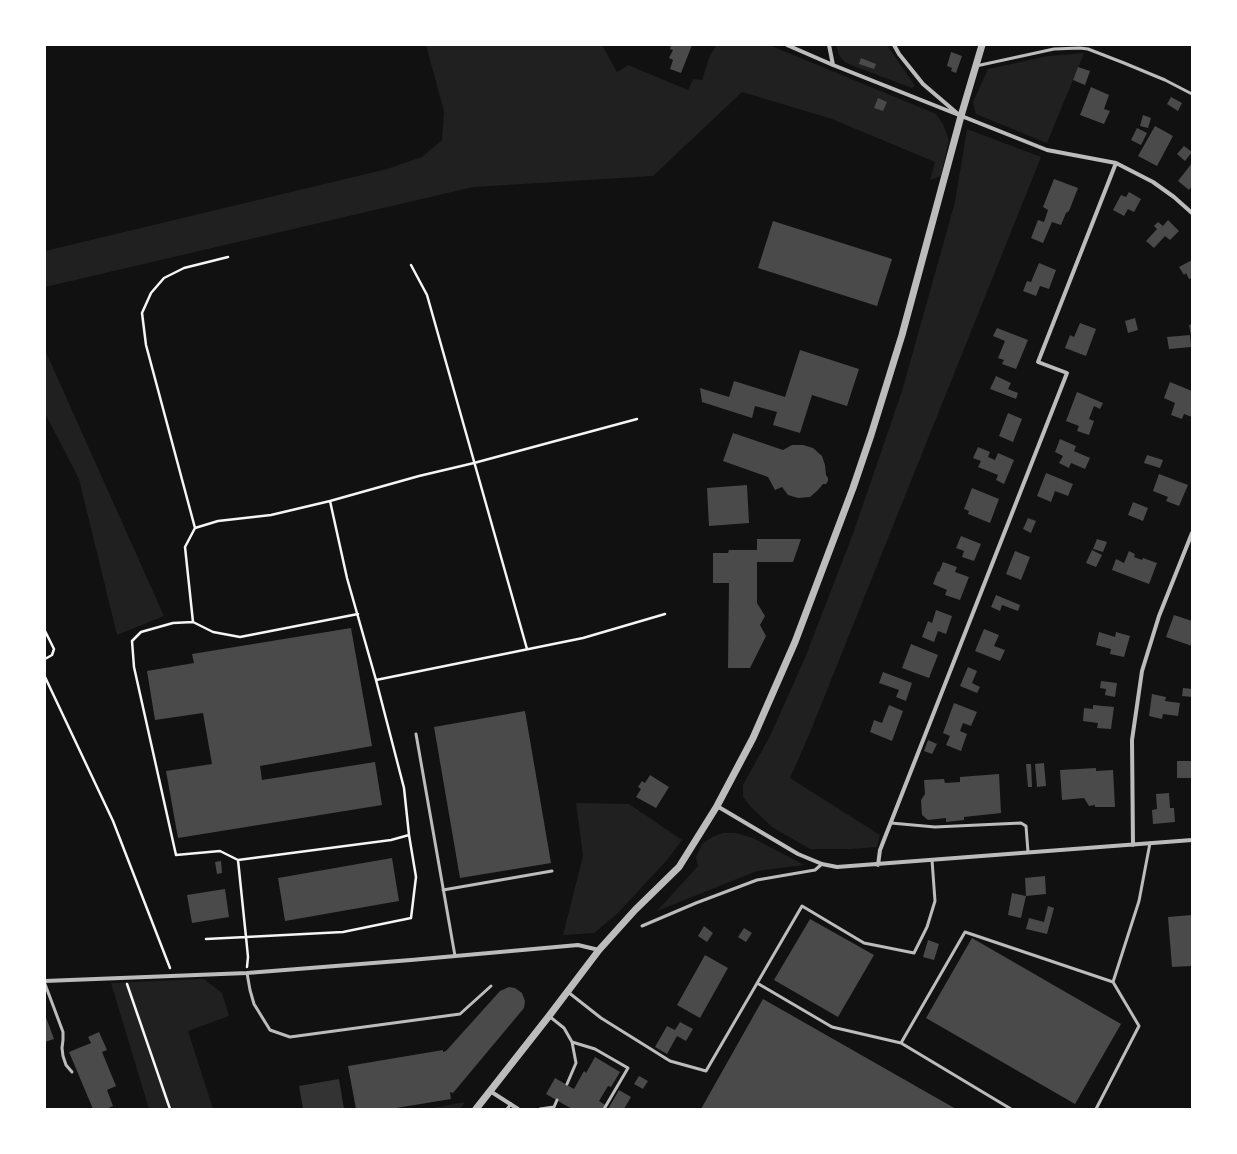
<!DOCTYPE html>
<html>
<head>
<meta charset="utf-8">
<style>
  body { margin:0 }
  #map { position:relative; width:1237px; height:1154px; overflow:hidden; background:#111; font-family:Overpass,sans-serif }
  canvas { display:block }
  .frame { position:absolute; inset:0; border:46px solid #fff; pointer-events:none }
</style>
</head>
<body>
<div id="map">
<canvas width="1237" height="1154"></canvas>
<div class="frame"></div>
</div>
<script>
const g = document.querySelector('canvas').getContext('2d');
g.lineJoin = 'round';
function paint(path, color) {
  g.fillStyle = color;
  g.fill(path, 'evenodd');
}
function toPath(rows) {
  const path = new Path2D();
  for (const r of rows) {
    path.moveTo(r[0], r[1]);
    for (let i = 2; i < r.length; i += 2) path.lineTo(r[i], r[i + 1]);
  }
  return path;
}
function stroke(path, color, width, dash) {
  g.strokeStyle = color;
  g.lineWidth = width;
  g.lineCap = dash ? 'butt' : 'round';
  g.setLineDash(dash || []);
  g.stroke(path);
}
const green = toPath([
  [426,45,602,45,617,72,628,65,688,90,693,79,702,80,710,55,717,45,769,45,936,114,943,124,949,140,941,176,930,180,935,162,832,119,742,92,653,176,473,187,45,287,45,251,387,169,422,157,442,140,444,111],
  [836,45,887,45,915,86,912,88,851,65,845,62,839,55],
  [1084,53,1047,143,976,114,973,102,988,69,1048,56],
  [967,129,1041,157,809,735,790,778,880,835,877,847,850,849,810,849,772,827,751,807,743,797,743,785,770,736,805,658,854,531,902,391,955,202],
  [45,350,164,616,117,635,79,479,45,413],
  [576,803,629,804,682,840,667,860,617,914,594,933,563,935,583,856],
  [723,833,736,833,753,838,804,865,757,871,657,911,698,866,696,857,702,844,712,837],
  [204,979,222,993,229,1016,188,1031,213,1109,149,1109,111,983],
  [465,1102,460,1109,428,1109]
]);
const water = toPath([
  [339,1079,344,1109,303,1109,299,1086]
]);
const building = toPath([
  [671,45,692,45,681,73,670,69,673,60,669,58,673,50,670,49],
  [951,52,962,56,956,73,951,71,952,68,947,66],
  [861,58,876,64,874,69,859,64],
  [1078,67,1090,71,1085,85,1073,80],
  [1091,87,1109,95,1104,109,1110,111,1104,124,1080,115],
  [1171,97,1182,103,1178,111,1167,104],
  [878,98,887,102,883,111,874,108],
  [1143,115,1151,118,1148,128,1140,126],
  [1155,126,1173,136,1157,166,1138,156],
  [1137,128,1147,133,1141,145,1131,140],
  [1184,146,1192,152,1185,161,1177,154],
  [1192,163,1192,186,1189,190,1178,181],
  [1054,179,1078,188,1069,211,1066,213,1061,225,1052,222,1043,243,1031,238,1038,220,1044,222,1048,210,1043,207],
  [1129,192,1141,199,1134,212,1128,209,1124,216,1113,210,1121,195,1126,197],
  [1168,220,1179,231,1170,240,1165,236,1154,248,1146,241,1157,229,1154,226,1158,222,1163,226],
  [773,221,892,259,877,306,758,268],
  [1192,260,1192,278,1189,279,1186,273,1184,275,1179,267],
  [1039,263,1056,270,1049,289,1040,286,1036,296,1023,291,1027,281,1031,282],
  [1135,318,1138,330,1128,333,1125,321],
  [1080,323,1096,329,1086,356,1065,348,1070,335,1074,337],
  [1192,324,1192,334,1191,335,1189,325],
  [997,328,1028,340,1016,369,1002,364,1004,360,998,358,1005,341,993,336],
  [1190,335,1191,347,1169,349,1167,337],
  [800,350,859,369,847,406,812,395,800,433,773,425,777,412,755,406,752,418,702,402,700,388,729,397,734,381,785,397],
  [996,376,1011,383,1008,389,1018,393,1016,399,990,389],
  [1170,382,1192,391,1191,396,1192,397,1192,417,1184,414,1182,419,1171,415,1175,403,1164,398],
  [1077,392,1103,403,1100,409,1094,406,1089,419,1094,421,1089,435,1077,431,1079,426,1066,421],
  [1008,413,1022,419,1013,442,999,436],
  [733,433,783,450,792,445,803,445,813,448,822,456,825,465,826,475,828,478,828,481,826,484,823,484,818,490,810,497,798,498,788,495,782,487,775,490,768,477,723,461],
  [1060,439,1076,446,1074,451,1090,458,1085,469,1071,463,1069,468,1059,463,1063,456,1055,452],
  [978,447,990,452,988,457,995,460,998,453,1014,460,1004,484,996,480,998,475,978,467,981,461,973,458],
  [1147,455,1163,460,1160,468,1144,463],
  [1046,473,1073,484,1068,496,1055,491,1051,502,1037,496],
  [1159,474,1188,485,1179,506,1166,501,1168,497,1153,491],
  [747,485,749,523,709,526,707,488],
  [972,488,999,499,990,523,968,514,969,511,964,509],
  [1133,502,1148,508,1143,521,1128,515],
  [1028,518,1036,521,1031,533,1023,529],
  [961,536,981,544,974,561,962,557,964,551,956,548],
  [757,539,801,539,793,562,757,562,757,603,765,616,760,625,766,636,750,668,728,668,729,583,713,583,713,553,728,553,729,550,757,550],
  [1097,539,1107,542,1103,552,1093,549],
  [1092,550,1102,555,1096,567,1086,563],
  [1015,551,1030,557,1021,580,1006,574],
  [1129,551,1135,554,1134,557,1142,560,1143,558,1157,563,1149,584,1112,570,1116,559,1124,563],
  [943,562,957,567,955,572,969,577,960,600,945,595,947,590,933,584,938,571,939,572],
  [996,595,1020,605,1018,611,1002,605,1000,611,991,607],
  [936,610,952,616,946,634,938,631,934,642,922,637,928,621,932,623],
  [1174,615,1192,621,1192,646,1166,637],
  [351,628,372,746,260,766,262,780,375,762,382,805,178,838,166,771,212,764,203,713,155,720,147,671,194,663,192,654],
  [984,629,999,635,994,646,1005,650,1000,661,975,651],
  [1099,632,1115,637,1116,632,1130,636,1124,657,1110,654,1111,649,1096,645],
  [911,644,938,655,929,678,902,668],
  [968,667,977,671,972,683,980,687,977,693,960,686],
  [883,672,912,683,906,701,896,697,899,690,879,683],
  [1101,681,1117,683,1115,697,1105,695,1106,689,1100,688],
  [1183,688,1192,689,1192,697,1182,696],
  [1152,694,1166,697,1165,701,1180,703,1178,716,1163,714,1162,719,1149,716],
  [954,703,977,712,971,726,963,723,960,731,967,734,961,751,946,745,950,736,943,733],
  [889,705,903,711,892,741,870,732,874,720,882,723],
  [1093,705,1114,707,1111,729,1097,728,1098,723,1083,721,1084,708,1093,709],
  [525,711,551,863,460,878,434,727],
  [928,740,937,744,932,754,924,751],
  [1177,761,1192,761,1192,778,1177,778],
  [1044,763,1046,786,1037,787,1035,764],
  [1026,764,1031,764,1032,787,1028,787],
  [1096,768,1096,771,1113,770,1115,807,1095,807,1095,805,1089,806,1084,798,1062,800,1060,770],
  [999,774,1001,813,964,817,964,820,946,822,946,818,928,820,922,815,921,800,925,794,924,780,944,779,945,783,960,782,960,777],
  [650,775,669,787,656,808,636,797,641,789,638,787,642,781,645,783],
  [1169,793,1170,808,1174,808,1175,822,1153,824,1152,810,1157,809,1156,794],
  [392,858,399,901,285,921,278,878],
  [221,861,222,873,217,874,215,862],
  [1045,876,1046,894,1026,896,1025,878],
  [225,889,229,917,192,923,187,895],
  [1012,893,1026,896,1021,918,1008,915],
  [1048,906,1054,908,1047,934,1026,929,1029,918,1044,922],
  [1192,915,1192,966,1172,967,1168,917],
  [810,919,874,955,838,1017,774,980],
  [704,926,713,933,707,942,698,936],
  [744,928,752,933,746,942,738,937],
  [972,938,1121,1024,1075,1104,926,1018],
  [928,940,939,944,934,960,923,957],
  [705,955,728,968,700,1018,677,1005],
  [509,987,515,988,522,993,525,1001,524,1008,453,1093,450,1092,451,1099,390,1109,356,1109,348,1066,443,1050,443,1052,446,1051,500,991],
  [763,999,956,1109,701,1109],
  [45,1015,54,1039,45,1042],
  [680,1022,693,1029,686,1041,677,1036,667,1054,655,1047,667,1026,675,1030],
  [99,1032,107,1050,102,1052,116,1086,107,1090,113,1106,106,1109,93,1109,69,1052,91,1043,88,1037],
  [595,1057,620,1072,611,1087,608,1086,599,1101,605,1105,602,1109,572,1109,546,1094,555,1078,574,1089,584,1071,586,1073],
  [639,1076,648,1081,643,1089,634,1084],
  [619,1090,631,1097,624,1109,608,1109]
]);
const path = toPath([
  [411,265,427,295,527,649],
  [330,501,347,578,376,680,404,788,409,835],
  [195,528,146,345,142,313,151,293,164,278,184,268,228,257],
  [193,622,185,547,195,528,218,521,271,515,330,501,419,476,474,463,637,419],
  [45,631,54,649,52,655,45,659],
  [45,677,113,821,170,968],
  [376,680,583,638,665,614],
  [238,860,220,851,176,855,134,667,132,641,141,632,173,623,193,622,213,632,240,637,358,614],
  [206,939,246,937,343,932,411,918,416,877,409,835,391,840,238,860,246,937,248,957,247,967],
  [127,984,170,1109]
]);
const service = toPath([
  [976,66,1054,49,1080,48,1088,49,1124,63,1165,80,1192,94],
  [416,734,455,956],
  [891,823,935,827,1021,823,1026,826,1028,852],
  [443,890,552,871],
  [642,926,696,903,757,880,815,870,822,864],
  [247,973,250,990,254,1004,270,1030,290,1037,460,1014,491,986],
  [757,983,832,1027,901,1043],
  [45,984,63,1032,63,1040,62,1048,63,1056,66,1065,72,1072],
  [568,992,601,1018,670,1061,706,1071,802,906,864,943,914,953,927,927,935,901,932,860],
  [549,1016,564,1028,572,1042,576,1063,567,1084],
  [572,1042,595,1049,628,1068,604,1109],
  [507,1109,511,1104],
  [540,1109,554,1107,557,1100],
  [1011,1109,901,1043,965,932,1113,982],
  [1096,1109,1139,1026,1113,982,1139,901,1150,843]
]);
const minor = toPath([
  [787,45,833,65,1047,150,1116,163,1153,182,1174,197,1192,213],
  [829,45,833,65],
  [894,45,899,54,923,84,958,114],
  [717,806,798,854,822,864,837,867,1192,840],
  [1133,845,1132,740,1142,671,1159,616,1192,533],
  [878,865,880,850,1067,373,1038,362,1116,163],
  [45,981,247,973,411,960,578,945,599,950],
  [490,1091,518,1109]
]);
const tertiary = toPath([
  [476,1109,549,1016,599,950,635,910,679,867,717,806,753,738,795,642,853,488,871,435,902,335,961,116,982,45]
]);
paint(green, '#202020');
paint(water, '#333');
paint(building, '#4a4a4a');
stroke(path, '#f5f5f5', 2.5);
stroke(service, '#bcbcbc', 3);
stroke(minor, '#bcbcbc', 4);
stroke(tertiary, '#bcbcbc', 7);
</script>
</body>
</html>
